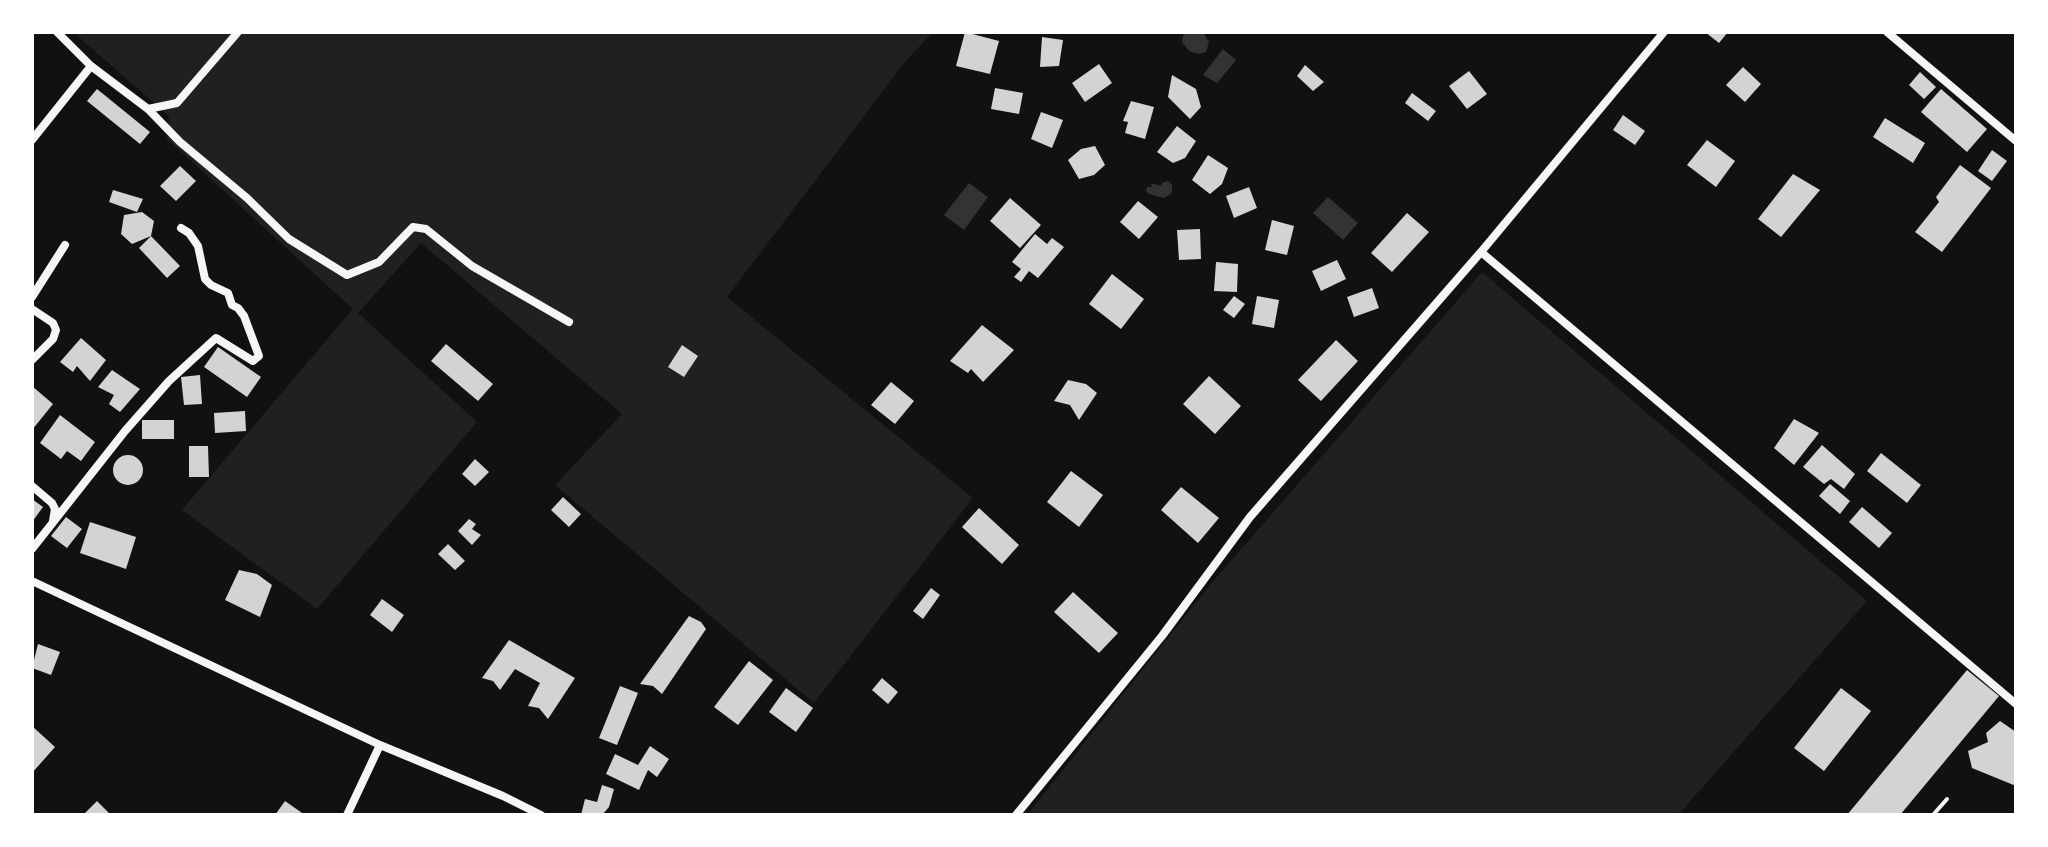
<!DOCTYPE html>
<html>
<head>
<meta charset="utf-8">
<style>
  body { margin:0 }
  #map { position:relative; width:2048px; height:847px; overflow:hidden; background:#111; font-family:"Zilla Slab",serif }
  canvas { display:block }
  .frame { position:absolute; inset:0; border:34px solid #fff; pointer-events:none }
</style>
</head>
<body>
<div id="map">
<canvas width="2048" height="847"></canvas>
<div class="frame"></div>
</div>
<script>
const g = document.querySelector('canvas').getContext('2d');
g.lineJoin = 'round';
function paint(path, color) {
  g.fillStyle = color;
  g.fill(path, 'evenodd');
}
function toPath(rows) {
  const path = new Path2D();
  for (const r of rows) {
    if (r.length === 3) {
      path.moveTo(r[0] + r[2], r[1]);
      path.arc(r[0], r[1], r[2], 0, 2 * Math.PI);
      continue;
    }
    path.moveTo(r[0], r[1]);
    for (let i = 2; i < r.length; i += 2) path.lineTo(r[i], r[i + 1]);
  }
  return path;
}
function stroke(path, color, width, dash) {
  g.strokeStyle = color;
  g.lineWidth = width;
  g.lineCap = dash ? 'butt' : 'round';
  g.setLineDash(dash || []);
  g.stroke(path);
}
const green = toPath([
  [73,32,933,32,904,63,727,297,973,498,814,703,555,485,622,414,421,243,358,313,477,422,317,609,182,510,353,309,167,139,169,116],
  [1482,272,1867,601,1678,815,1027,815,1210,585]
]);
const water = toPath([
  [1184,32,1203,32,1209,42,1206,52,1198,54,1189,51,1182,42],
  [1223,49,1236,60,1217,83,1203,75],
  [1168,181,1172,185,1172,193,1164,198,1149,194,1146,191,1147,187,1152,187,1151,183,1161,186,1162,183],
  [969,183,988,197,964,230,944,215],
  [1328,197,1358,223,1343,240,1313,213]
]);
const building = toPath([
  [965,32,999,41,990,74,956,66],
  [1705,32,1728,32,1719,43],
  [1042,37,1063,40,1059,66,1040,67],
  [1099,64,1112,83,1085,102,1072,83],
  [1305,65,1324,82,1313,91,1297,76],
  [1743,67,1761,84,1745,102,1726,85],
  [1469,71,1487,94,1467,109,1449,86],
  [1920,72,1936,87,1924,99,1909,85],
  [1172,75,1196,89,1201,107,1190,119,1168,97],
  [995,88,1023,93,1019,114,991,109],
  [97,89,150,132,140,144,87,101],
  [1941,89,1987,129,1967,152,1921,112],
  [1412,93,1436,111,1428,121,1405,103],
  [1131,101,1154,107,1145,139,1125,133,1128,122,1123,121],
  [1041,112,1063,120,1052,148,1031,139],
  [1623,115,1645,131,1635,145,1613,130],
  [1885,118,1925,143,1913,163,1873,137],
  [1177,126,1196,141,1185,158,1173,163,1157,152],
  [1707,140,1735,161,1716,187,1687,165],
  [1095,146,1105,165,1094,175,1079,179,1068,160,1081,149],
  [1992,150,2007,161,1992,181,1978,171],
  [1208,155,1228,168,1222,184,1210,194,1192,180],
  [1960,165,1991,188,1942,252,1915,232,1939,202,1936,197],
  [180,166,196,181,176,201,160,186],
  [1793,174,1820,190,1781,237,1758,219],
  [1249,187,1257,208,1234,218,1226,196],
  [113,190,143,199,137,212,109,202],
  [1010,198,1041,225,1020,248,990,221],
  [1138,201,1158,217,1139,239,1120,222],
  [142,212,154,221,151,236,132,244,121,234,124,215],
  [1407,213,1429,232,1392,272,1371,253],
  [1272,220,1294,226,1287,255,1265,250],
  [1200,229,1201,259,1179,260,1177,230],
  [1035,234,1047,244,1052,238,1064,247,1038,278,1029,271,1021,282,1014,277,1021,269,1012,262],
  [151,236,180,266,167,278,139,248],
  [1337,260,1346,279,1321,291,1312,271],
  [1216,262,1238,264,1237,292,1214,291],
  [1112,274,1144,299,1121,329,1089,304],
  [1372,288,1379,308,1354,317,1347,297],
  [1234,296,1245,304,1234,318,1223,310],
  [1257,296,1279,300,1274,328,1252,324],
  [982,325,1014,350,983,382,971,369,968,373,950,361],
  [81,338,106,360,90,381,77,366,73,372,60,362],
  [1336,340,1358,361,1321,401,1298,380],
  [446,344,493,384,478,401,431,361],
  [682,345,698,356,684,377,668,367],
  [218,347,261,377,247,397,204,367],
  [112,370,140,389,120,412,109,404,114,395,98,387],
  [200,375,202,404,184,405,181,377],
  [1209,376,1241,406,1215,434,1183,404],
  [1068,380,1086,384,1097,393,1079,420,1070,405,1054,401],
  [891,382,914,401,895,424,871,405],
  [32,386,53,404,32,430],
  [245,411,246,431,215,433,214,413],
  [60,415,95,442,81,461,67,451,61,459,40,443],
  [1794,419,1819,433,1794,465,1774,448],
  [142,420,174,420,174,439,142,439],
  [1822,445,1855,474,1844,489,1831,479,1824,484,1803,467],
  [189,446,208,446,209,477,189,477],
  [1881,453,1921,485,1907,503,1867,471],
  [128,470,15],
  [475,459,489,472,475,486,462,474],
  [1071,471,1103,495,1079,527,1047,502],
  [1830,484,1850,501,1840,514,1819,496],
  [1181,487,1219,518,1198,543,1161,510],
  [563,497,581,514,569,527,551,510],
  [32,499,43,507,32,522],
  [1862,507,1892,533,1879,548,1849,522],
  [979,508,1019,545,1002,564,962,527],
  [66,517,82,529,67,548,51,536],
  [469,519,476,524,472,529,481,535,472,545,458,531],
  [90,522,136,537,126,569,80,553],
  [448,544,465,561,455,570,438,554],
  [239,570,257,574,272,585,260,617,225,600],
  [931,588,940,595,923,619,913,611],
  [1073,592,1118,633,1099,653,1054,612],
  [382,599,404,615,392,632,370,615],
  [689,616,701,622,706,629,662,694,653,686,640,684],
  [509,640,575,678,548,719,539,708,528,706,540,683,515,669,500,690,493,681,482,678],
  [38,644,60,652,51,675,32,668],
  [749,661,773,680,738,725,714,707],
  [1967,670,1999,696,1900,815,1847,815],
  [882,678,898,692,888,704,872,690],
  [620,686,638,693,617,745,599,738],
  [786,688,813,708,796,732,769,712],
  [1841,688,1871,711,1824,771,1794,748],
  [2000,721,2016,732,2016,786,1972,768,1968,751,1988,742,1986,733],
  [32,726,55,747,32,773],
  [650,746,669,759,657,777,648,770,639,790,606,774,615,754,638,765],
  [602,785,614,789,609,807,602,815,581,815,585,799,597,802],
  [97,801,111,815,83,815],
  [285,801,305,815,275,815]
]);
const service = toPath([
  [1933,815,1947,799]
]);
const minor = toPath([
  [57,32,91,66,148,109,180,142,247,198,289,239,347,275,379,262,413,227,426,229,472,266,569,322],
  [1887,32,2016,141],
  [148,109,177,103,238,32],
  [32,140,91,66],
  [1481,252,2016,704],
  [32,297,65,245],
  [32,309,53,323,56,330,53,339,32,360],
  [32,486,52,503,55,509,53,521],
  [32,549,125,431,169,381,216,338,253,361,259,356,244,316,238,308,232,305,228,293,211,285,205,279,198,246,189,233,181,228],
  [32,581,380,745,503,796,541,815],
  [347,815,380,745],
  [1016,815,1162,636,1250,517,1481,252,1664,32]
]);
paint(green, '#202020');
paint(water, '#333');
paint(building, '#d3d3d3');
stroke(service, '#f5f5f5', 4);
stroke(minor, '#f5f5f5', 8);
</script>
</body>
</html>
